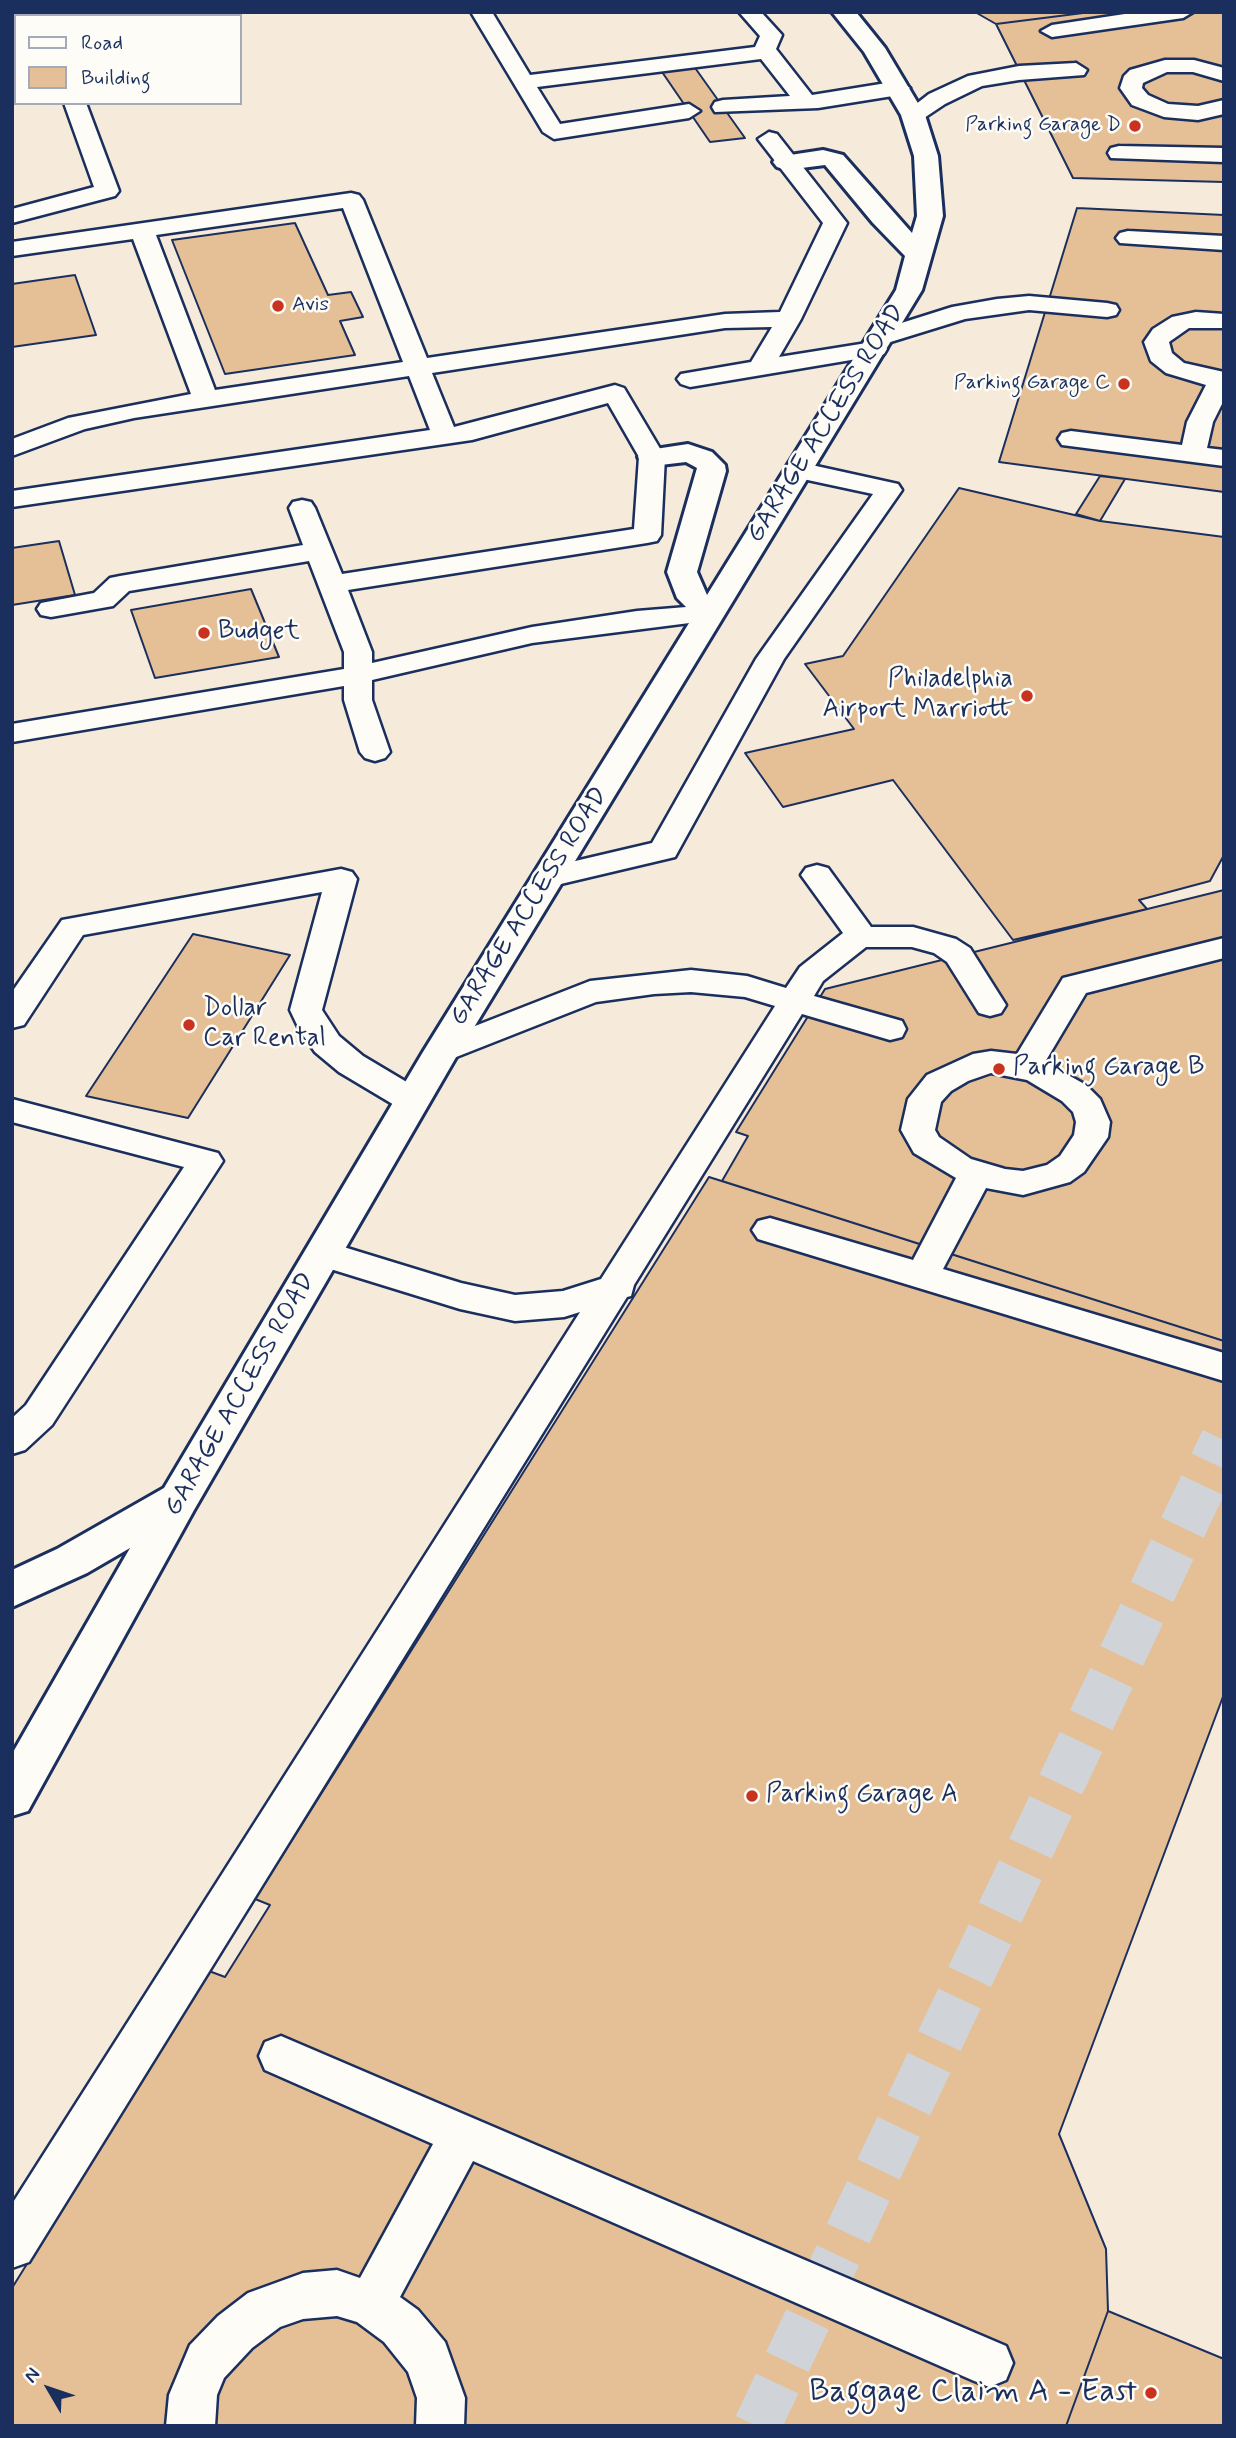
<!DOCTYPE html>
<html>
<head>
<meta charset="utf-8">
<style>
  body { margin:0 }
  #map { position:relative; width:1236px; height:2438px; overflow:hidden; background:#fdfcf7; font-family:Mynerve,sans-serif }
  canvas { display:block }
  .frame { position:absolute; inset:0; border:14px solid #1b2f5e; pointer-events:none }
  .legend { position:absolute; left:14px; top:14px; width:228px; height:91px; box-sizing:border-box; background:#fdfcf7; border:2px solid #a3aaba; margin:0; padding:9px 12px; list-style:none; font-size:21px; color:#1b2f5e }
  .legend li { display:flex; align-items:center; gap:14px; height:35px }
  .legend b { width:35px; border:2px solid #a3aaba }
  .north { position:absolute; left:14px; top:2354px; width:70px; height:70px; -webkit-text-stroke:5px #fdfcf7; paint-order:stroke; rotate:309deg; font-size:19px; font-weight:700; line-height:28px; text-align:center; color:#1b2f5e }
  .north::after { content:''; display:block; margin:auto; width:24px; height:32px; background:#1b2f5e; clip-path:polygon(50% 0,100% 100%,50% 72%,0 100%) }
</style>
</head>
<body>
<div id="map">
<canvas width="1236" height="2438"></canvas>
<div class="frame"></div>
<ul class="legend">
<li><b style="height:9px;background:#fdfcf7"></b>Road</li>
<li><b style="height:19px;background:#e5c096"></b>Building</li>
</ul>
<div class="north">N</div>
</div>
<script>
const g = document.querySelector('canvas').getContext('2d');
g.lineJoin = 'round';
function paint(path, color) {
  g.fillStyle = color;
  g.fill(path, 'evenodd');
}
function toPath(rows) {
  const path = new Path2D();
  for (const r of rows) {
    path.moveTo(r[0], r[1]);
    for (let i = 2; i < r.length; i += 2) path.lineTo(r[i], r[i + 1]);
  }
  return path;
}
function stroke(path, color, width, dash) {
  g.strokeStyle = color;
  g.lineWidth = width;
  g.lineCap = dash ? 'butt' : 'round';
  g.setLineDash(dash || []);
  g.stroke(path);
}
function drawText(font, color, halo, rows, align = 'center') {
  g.font = font + ' Mynerve,sans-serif';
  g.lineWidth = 5;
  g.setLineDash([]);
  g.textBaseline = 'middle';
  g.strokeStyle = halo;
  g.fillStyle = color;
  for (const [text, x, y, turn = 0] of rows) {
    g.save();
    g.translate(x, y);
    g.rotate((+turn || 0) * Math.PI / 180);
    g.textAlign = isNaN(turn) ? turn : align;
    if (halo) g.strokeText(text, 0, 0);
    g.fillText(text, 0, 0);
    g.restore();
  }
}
const built = toPath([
  [12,12,1224,12,1224,2426,12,2426],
  [16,16,240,16,240,103,16,103]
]);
const building = toPath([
  [975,12,1091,12,996,24,975,12],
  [1091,12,1224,12,1224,182,1073,178,996,24,1091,12],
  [693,65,745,138,710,142,660,69,693,65],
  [1077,208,1224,215,1224,492,999,462,1077,208],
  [295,223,328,295,351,292,363,317,340,321,355,355,225,374,172,240,295,223],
  [75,275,96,335,12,347,12,284,75,275],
  [1100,476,1125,479,1100,521,1076,514,1100,476],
  [959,488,1100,521,1224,537,1224,855,1210,881,1139,900,1147,909,1013,940,893,780,783,807,745,753,854,729,805,664,843,656,959,488],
  [59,541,75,595,12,605,12,548,59,541],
  [251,589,279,657,155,678,131,610,251,589],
  [1224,890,1224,1341,722,1181,748,1136,736,1132,825,989,1224,890],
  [193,934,290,955,188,1118,86,1096,193,934],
  [709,1177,1224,1341,1224,1694,1059,2134,1106,2249,1108,2311,1066,2426,12,2426,12,2288,209,1971,225,1977,270,1905,255,1899,709,1177],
  [1108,2311,1224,2359,1224,2426,1066,2426,1108,2311]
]);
const tertiaryTunnel = toPath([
  [757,2426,1224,1440]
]);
const service = toPath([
  [32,12,53,12,53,16,32,16,32,12],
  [471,12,492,12,530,75,755,47,760,36,739,12,761,12,782,35,776,49,812,95,899,81,910,88,899,95,818,108,715,112,712,107,715,102,723,100,790,96,761,59,537,87,560,124,689,104,700,111,689,118,554,139,543,132,471,12],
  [1138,12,1193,12,1183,18,1052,37,1041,31,1052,25,1138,12],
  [1165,60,1194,60,1224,68,1224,81,1193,72,1167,72,1143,83,1142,88,1148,95,1168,104,1198,106,1224,100,1224,114,1198,120,1164,117,1132,105,1120,88,1124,76,1130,70,1165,60],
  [1076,63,1087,70,1084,75,1019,80,982,86,945,104,921,120,913,122,902,115,929,94,968,76,1019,66,1076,63],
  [64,103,86,103,119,191,115,196,12,223,12,209,94,187,64,103],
  [769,132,777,134,847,223,801,319,779,357,873,342,870,337,873,332,952,307,997,299,1029,296,1107,303,1116,305,1119,310,1116,315,1107,317,1029,310,965,319,884,344,887,349,884,354,875,356,690,387,681,384,677,379,681,374,751,362,772,327,725,328,432,373,454,427,615,385,624,388,665,457,661,535,657,541,647,543,348,590,372,652,372,663,532,627,637,611,711,605,721,607,725,613,721,619,532,643,372,680,372,700,390,752,385,758,375,761,365,758,360,752,344,700,344,686,12,742,12,724,344,669,344,652,309,561,129,591,113,606,51,617,41,615,37,609,41,603,94,593,110,578,120,576,303,545,289,508,293,502,302,500,311,502,315,508,342,574,634,529,639,457,608,403,472,440,12,507,12,491,430,430,409,376,134,418,85,429,12,456,12,439,68,418,191,394,133,239,12,256,12,242,351,193,359,195,363,200,427,358,725,314,780,312,823,223,758,139,769,132],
  [343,208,403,362,215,390,156,235,343,208],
  [1119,146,1224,148,1224,162,1111,158,1108,153,1111,148,1119,146],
  [1128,231,1224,236,1224,250,1120,243,1116,238,1120,233,1128,231],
  [1196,312,1224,314,1224,328,1189,328,1169,342,1172,353,1184,363,1224,372,1224,400,1213,422,1207,448,1224,450,1224,466,1062,445,1058,439,1062,433,1071,431,1182,445,1187,422,1206,385,1166,373,1151,361,1144,342,1153,329,1172,317,1196,312],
  [798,462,898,484,902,490,784,659,675,857,548,887,537,884,532,877,537,870,652,843,756,659,873,494,789,476,785,470,789,464,798,462],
  [817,865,828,868,871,927,913,927,956,939,970,948,1006,1005,1001,1013,990,1016,979,1013,947,962,934,953,912,947,866,947,823,981,814,996,902,1021,906,1029,902,1037,890,1040,802,1014,634,1285,631,1296,627,1297,29,2262,12,2268,12,2204,580,1312,564,1317,515,1321,460,1309,311,1263,306,1254,311,1245,324,1241,461,1283,515,1295,563,1291,601,1279,775,1006,745,997,691,992,654,994,596,1002,441,1063,429,1060,424,1052,429,1044,590,981,691,970,747,976,786,988,800,967,843,933,801,875,806,868,817,865],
  [341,869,352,872,357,879,322,1010,339,1036,363,1056,425,1093,430,1101,425,1109,413,1112,401,1109,339,1072,315,1052,300,1031,290,1010,322,892,83,935,24,1025,12,1028,12,992,62,920,341,869],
  [1224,938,1224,958,1086,993,1045,1062,1086,1085,1100,1099,1110,1122,1108,1137,1084,1172,1070,1182,1023,1195,986,1188,943,1269,1224,1353,1224,1381,758,1239,752,1230,758,1221,770,1218,913,1260,956,1178,914,1153,901,1130,908,1099,927,1075,973,1054,991,1051,1017,1054,1063,978,1224,938],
  [991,1073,1027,1080,1062,1101,1073,1112,1076,1122,1074,1135,1060,1156,1047,1165,1023,1171,1005,1169,971,1159,939,1137,935,1130,941,1102,951,1091,968,1081,991,1073],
  [12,1099,218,1153,223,1161,52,1425,25,1450,12,1454,12,1418,26,1405,184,1167,12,1122,12,1099],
  [281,2036,1006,2346,1013,2363,1006,2380,989,2387,972,2380,473,2161,400,2297,418,2310,445,2342,465,2398,464,2426,416,2426,417,2398,408,2372,384,2342,357,2322,337,2316,303,2319,280,2327,252,2348,224,2378,217,2395,215,2426,166,2426,169,2395,190,2345,218,2316,248,2293,303,2273,337,2270,360,2278,433,2144,265,2070,259,2056,265,2042,281,2036]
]);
const tertiary = toPath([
  [832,12,856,12,885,48,925,115,938,156,943,216,922,290,459,1052,194,1510,28,1811,12,1816,12,1754,130,1548,87,1573,12,1607,12,1570,57,1549,164,1488,423,1052,694,615,677,598,667,572,697,468,686,462,652,466,642,463,638,457,642,451,688,444,712,452,725,465,726,471,697,572,707,595,896,290,905,256,873,223,825,165,786,170,777,167,773,162,777,157,823,150,843,155,912,233,917,216,914,156,901,115,864,52,832,12]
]);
const markers = [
  [1135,126,7,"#c8321e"],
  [278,306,7,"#c8321e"],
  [1124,384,7,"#c8321e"],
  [204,633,7,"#c8321e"],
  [1027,696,7,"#c8321e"],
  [189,1025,7,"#c8321e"],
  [999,1069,7,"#c8321e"],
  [752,1796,7,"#c8321e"],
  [1151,2393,7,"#c8321e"]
];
const farPoinames = [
  ["Parking Garage D",1121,126],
  ["Avis",292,306,"left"],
  ["Parking Garage C",1110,384]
];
const streetNames = [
  ["GARAGE ACCESS ROAD",827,424,-58],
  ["GARAGE ACCESS ROAD",530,907,-58],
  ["GARAGE ACCESS ROAD",241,1395,-60]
];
const poiNames = [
  ["Budget",218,633],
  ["Philadelphia",1013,681,"right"],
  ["Airport Marriott",1013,711,"right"],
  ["Dollar",203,1010],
  ["Car Rental",203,1040],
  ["Parking Garage B",1013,1069],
  ["Parking Garage A",766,1796]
];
const nearPoinames = [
  ["Baggage Claim A - East",1137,2393]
];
paint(built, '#f6eada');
paint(building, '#e5c096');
stroke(building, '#1b2f5e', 2);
stroke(tertiaryTunnel, '#d0d3d8', 47, [47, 24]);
stroke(service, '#1b2f5e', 5);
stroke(tertiary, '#1b2f5e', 6);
paint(service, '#fdfcf7');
paint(tertiary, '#fdfcf7');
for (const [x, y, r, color] of markers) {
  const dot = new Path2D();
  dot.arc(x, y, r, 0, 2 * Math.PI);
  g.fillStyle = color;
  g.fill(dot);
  stroke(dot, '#fdfcf7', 2.5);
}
drawText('21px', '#1b2f5e', '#fdfcf7', farPoinames, 'right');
drawText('26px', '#1b2f5e', '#fdfcf7', streetNames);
drawText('26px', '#1b2f5e', '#fdfcf7', poiNames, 'left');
drawText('32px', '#1b2f5e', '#fdfcf7', nearPoinames, 'right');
</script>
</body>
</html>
